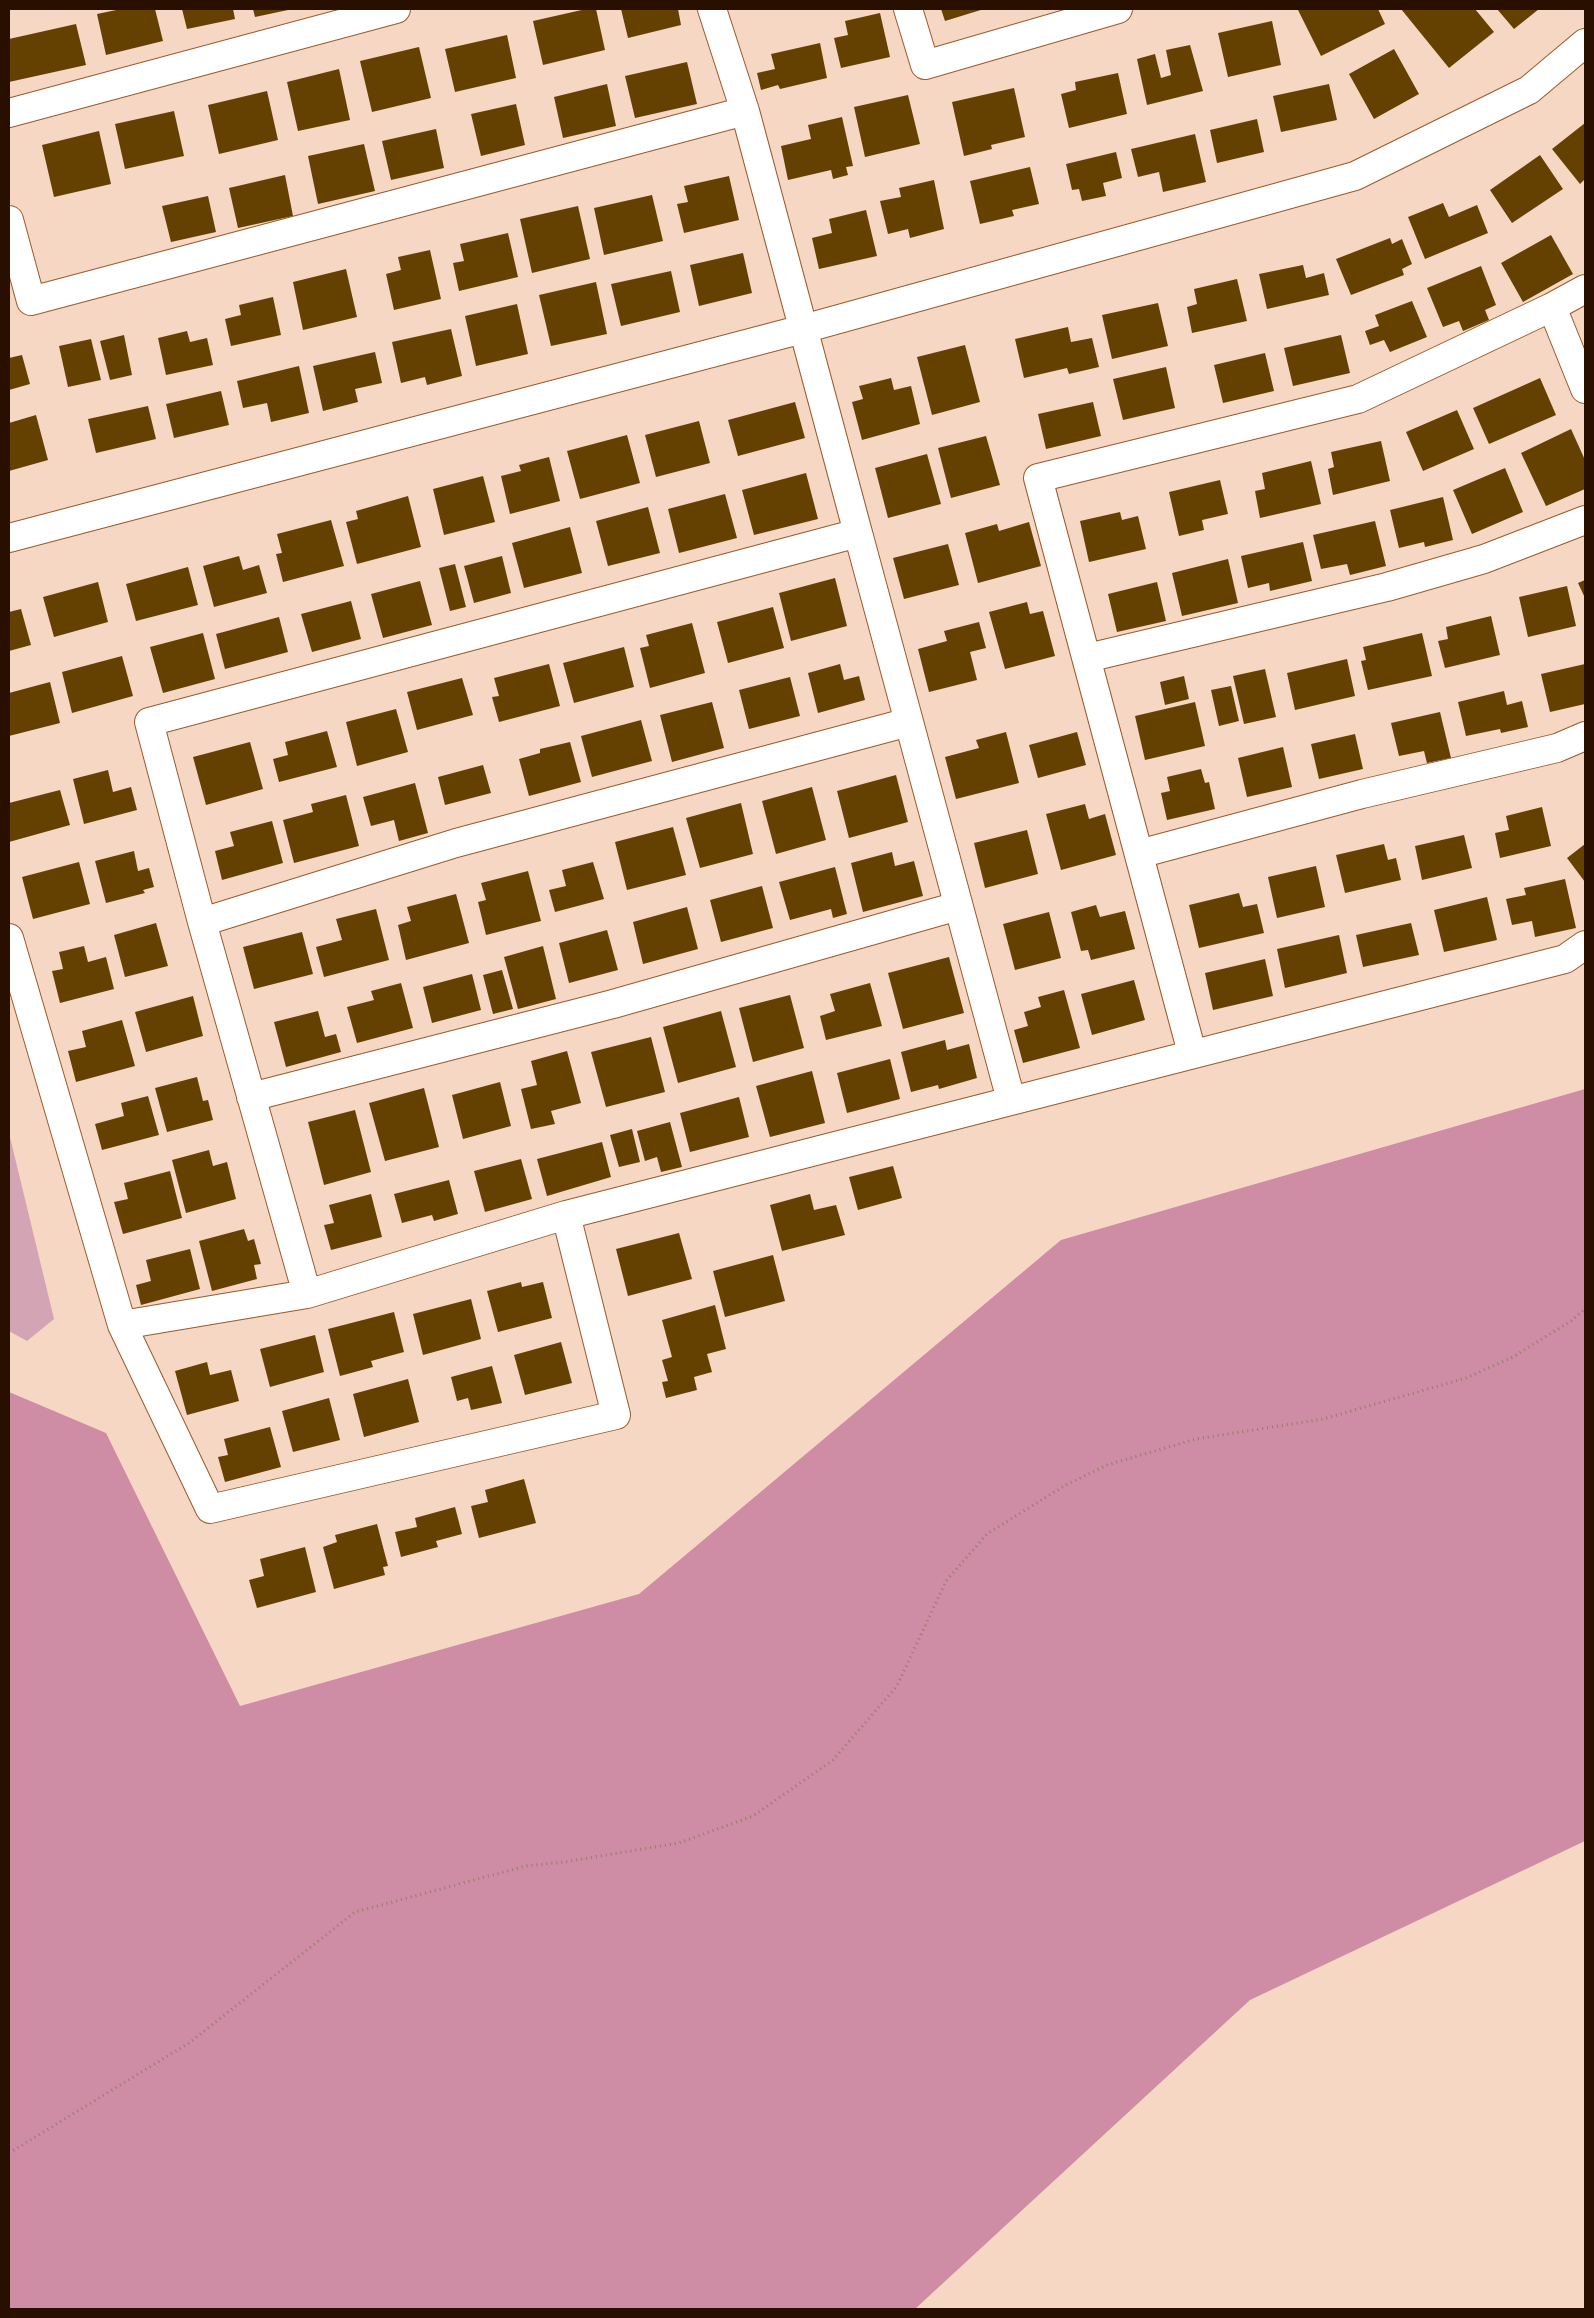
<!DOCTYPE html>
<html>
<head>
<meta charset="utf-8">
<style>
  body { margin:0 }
  #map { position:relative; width:1594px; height:2318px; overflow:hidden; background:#f5d7c4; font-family:Literata,serif }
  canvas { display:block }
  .frame { position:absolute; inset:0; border:10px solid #280f00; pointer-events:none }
</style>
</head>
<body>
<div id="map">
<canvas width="1594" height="2318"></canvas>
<div class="frame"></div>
</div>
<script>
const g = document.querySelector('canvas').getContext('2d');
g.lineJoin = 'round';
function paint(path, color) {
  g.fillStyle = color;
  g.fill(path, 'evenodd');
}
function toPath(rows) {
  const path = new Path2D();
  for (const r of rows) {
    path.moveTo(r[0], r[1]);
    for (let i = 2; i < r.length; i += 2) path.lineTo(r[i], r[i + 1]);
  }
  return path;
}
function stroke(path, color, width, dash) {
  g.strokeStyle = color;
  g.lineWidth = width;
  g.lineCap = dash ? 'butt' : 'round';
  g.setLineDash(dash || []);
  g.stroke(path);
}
const green = toPath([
  [9,1133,54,1319,27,1341,9,1331]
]);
const forest = toPath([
  [1585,1089,1585,1841,1250,2000,915,2309,9,2309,9,1392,106,1433,240,1706,639,1594,1061,1240]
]);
const building = toPath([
  [121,9,155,9,163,41,106,55,97,14],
  [182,9,233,9,235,19,187,29],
  [253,9,288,9,288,10,255,17],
  [586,9,596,9,605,50,543,65,533,21],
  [621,9,678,9,681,25,628,38],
  [941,9,984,9,945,21],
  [1300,9,1378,9,1385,24,1321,56,1298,10],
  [1401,9,1475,9,1494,32,1449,68],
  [1497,9,1539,9,1514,29],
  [880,13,890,57,841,68,834,38,848,35,845,21],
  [1272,21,1281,65,1228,77,1218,33],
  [76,24,86,65,9,82,9,39],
  [507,35,516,78,455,92,445,49],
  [820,43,827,78,780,89,778,85,761,90,757,73,775,69,771,54],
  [1190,45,1203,91,1147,105,1137,59,1155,54,1161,78,1171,75,1166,50],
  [419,47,431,98,372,112,360,61],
  [1394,49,1419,94,1374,119,1349,74],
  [687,62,697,104,635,118,625,76],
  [339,69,350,120,298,131,287,82],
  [1118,73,1127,114,1069,128,1061,94,1076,90,1075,82],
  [607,84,616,126,563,138,554,97],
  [1329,84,1337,120,1281,132,1273,96],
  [1014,88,1025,137,991,145,992,149,964,156,952,102],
  [267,91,278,140,219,154,208,105],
  [908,95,920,144,865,157,854,107],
  [516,104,525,145,481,156,471,114],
  [174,111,184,156,125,169,115,124],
  [842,117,853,166,846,167,848,175,833,179,831,170,788,180,781,146,811,139,808,125],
  [1257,119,1264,152,1217,163,1210,130],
  [1585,123,1585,179,1580,184,1552,149],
  [436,129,444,168,391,180,382,141],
  [99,131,111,184,54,197,42,145],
  [1195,134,1206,182,1163,192,1159,172,1138,177,1131,149],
  [364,144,375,191,318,204,308,156],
  [1116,152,1122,178,1103,183,1106,196,1082,201,1079,189,1072,190,1066,164],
  [1540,155,1563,189,1512,223,1490,190],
  [1030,167,1039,204,1012,210,1014,216,980,224,970,181],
  [285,175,293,216,238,228,229,188],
  [729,176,739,220,684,233,677,204,688,202,684,186],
  [934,180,944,229,910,238,908,229,888,234,880,201,901,197,899,188],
  [652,195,663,241,604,255,594,208],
  [208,196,216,232,171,242,162,206],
  [1443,203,1449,217,1477,205,1488,233,1425,259,1408,217],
  [578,206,590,259,532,273,520,219],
  [866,210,877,256,819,269,812,238,832,233,829,219],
  [508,233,518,277,459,291,453,263,464,261,460,244],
  [1551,235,1573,274,1523,302,1501,263],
  [1390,238,1392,244,1402,239,1412,264,1402,269,1404,275,1351,295,1336,259],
  [430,250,441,299,394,310,386,274,401,270,398,257],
  [743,253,752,293,699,306,690,265],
  [1303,265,1306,278,1324,273,1329,295,1267,309,1259,274],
  [1481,266,1496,305,1485,310,1489,320,1463,331,1459,321,1443,327,1427,288],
  [346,269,357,317,303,330,293,282],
  [671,271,680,312,621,326,611,284],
  [1237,279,1247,321,1192,333,1187,307,1197,304,1194,289],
  [596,282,607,334,551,346,539,295],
  [273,297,281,335,231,346,225,319,241,315,239,305],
  [1412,301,1427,337,1390,352,1384,340,1370,345,1365,331,1379,326,1375,315],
  [1158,303,1168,346,1112,359,1102,315],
  [517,304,528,354,476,366,465,316],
  [1068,327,1071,342,1092,338,1099,367,1069,374,1067,368,1024,378,1015,339],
  [451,329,462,376,427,385,425,377,401,383,392,342],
  [187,331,190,342,207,338,213,365,166,375,158,338],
  [124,335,132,375,110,380,100,341],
  [1341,335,1350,373,1293,386,1284,348],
  [91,339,101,380,68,387,59,346],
  [965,345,980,402,932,415,917,357],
  [375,352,382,383,355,389,358,402,323,411,313,366],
  [1265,353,1274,391,1223,403,1214,365],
  [22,355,30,384,9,390,9,358],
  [299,366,309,413,271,422,267,403,243,408,237,381],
  [1166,367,1175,408,1123,420,1113,379],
  [891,378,894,390,911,386,920,424,862,440,852,402,863,399,859,386],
  [1540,378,1556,415,1489,444,1473,408],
  [221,391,229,425,174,438,166,404],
  [795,402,805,438,738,456,728,420],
  [1093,402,1101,436,1046,449,1038,414],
  [148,406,156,439,96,453,88,419],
  [1457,410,1474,449,1423,471,1406,432],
  [36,415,48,460,9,471,9,423],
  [699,421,710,463,656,477,645,435],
  [1571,429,1585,460,1585,489,1546,506,1521,453],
  [627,435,640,483,580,499,567,451],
  [986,436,1000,485,951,498,938,448],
  [1381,441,1390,481,1333,495,1328,469,1334,467,1331,452],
  [927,454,941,504,888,518,875,468],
  [549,457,560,501,510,514,501,476,521,471,519,465],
  [1311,461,1321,504,1260,518,1255,491,1265,489,1262,473],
  [1505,468,1523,512,1472,534,1453,490],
  [806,473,818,519,754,535,742,490],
  [483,476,495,522,444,535,433,489],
  [1220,480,1228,514,1202,520,1204,530,1179,536,1169,492],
  [725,494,737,538,679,553,668,509],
  [408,496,421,547,357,564,346,522,358,519,356,511],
  [1443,497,1453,540,1425,547,1424,542,1399,548,1390,510],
  [648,507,660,553,608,566,596,521],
  [1120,512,1122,520,1138,516,1146,549,1089,562,1080,521],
  [331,520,344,566,283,582,276,554,282,553,277,534],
  [1375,521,1386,566,1350,575,1347,564,1321,569,1313,535],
  [1029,522,1041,566,978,583,965,533,997,524,999,531],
  [570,527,582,573,524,588,512,543],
  [1303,542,1312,581,1270,591,1269,583,1248,588,1241,556],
  [948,544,959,585,904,599,893,558],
  [239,556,243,570,259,565,267,593,214,607,203,566],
  [502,556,511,593,474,603,464,566],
  [1228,559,1238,603,1182,616,1172,573],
  [455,564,466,607,450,611,439,568],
  [188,567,198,605,136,621,126,584],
  [835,578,847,626,791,641,779,593],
  [1585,580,1585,598,1578,583],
  [420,581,432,625,383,638,371,594],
  [98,582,108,622,54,637,43,597],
  [1157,582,1166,621,1117,632,1108,594],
  [1567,586,1576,626,1528,637,1519,597],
  [351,601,361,639,312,652,301,614],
  [1027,602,1030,614,1043,611,1055,656,1005,669,989,612],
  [773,607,784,648,728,663,717,622],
  [21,609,31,645,9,651,9,612],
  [1491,616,1500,655,1445,668,1438,641,1448,639,1446,627],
  [279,617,288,652,225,669,216,634],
  [979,622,986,648,970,652,977,680,929,692,918,649,947,641,944,631],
  [692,623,705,673,650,688,640,648,649,646,646,635],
  [203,633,215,679,163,693,150,647],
  [1422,633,1432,676,1368,690,1361,661,1366,660,1363,647],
  [624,647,634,687,574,703,563,663],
  [122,656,133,696,72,713,62,672],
  [1347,659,1355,696,1295,710,1287,673],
  [549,664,560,706,499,722,492,697,499,696,494,678],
  [840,664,844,680,859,676,865,700,818,713,808,673],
  [1585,664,1585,704,1550,712,1541,674],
  [1265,669,1276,717,1244,724,1233,676],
  [1184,676,1189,699,1165,705,1160,682],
  [790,677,800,716,749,729,739,690],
  [462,678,473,715,417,730,407,692],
  [50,682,60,723,9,736,9,693],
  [1231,686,1239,721,1219,726,1211,690],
  [1504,691,1507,705,1522,701,1528,727,1501,733,1500,729,1466,736,1458,702],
  [712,702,724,748,672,762,660,715],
  [1195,702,1205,746,1145,760,1135,716],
  [396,709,408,752,357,766,346,722],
  [1440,712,1451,758,1427,763,1424,751,1399,756,1391,723],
  [641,720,652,761,592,777,581,736],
  [327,731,337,767,279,782,273,759,288,755,285,742],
  [1006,732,1019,783,956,799,945,757,979,748,976,740],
  [1077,732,1086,765,1038,778,1029,745],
  [1355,734,1363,769,1319,779,1311,744],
  [250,742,263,789,206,805,193,757],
  [570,742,581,782,529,796,519,759,540,753,540,749],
  [1283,747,1292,787,1247,797,1238,758],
  [483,765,491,793,445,805,438,777],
  [1201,769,1205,783,1209,782,1215,809,1167,820,1161,793,1170,791,1167,777],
  [108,770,113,792,131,787,137,810,84,824,73,779],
  [896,775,908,822,849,838,837,791],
  [415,783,428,833,399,841,394,820,371,826,363,797],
  [812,787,826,840,776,854,762,801],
  [60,790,70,825,9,842,9,803],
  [346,795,359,846,294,863,283,820,313,812,311,804],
  [741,803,753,854,700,868,686,818],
  [1085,804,1089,819,1105,814,1116,855,1061,870,1046,814],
  [1542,807,1551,846,1500,858,1495,833,1509,830,1506,816],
  [272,821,283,863,222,880,215,851,234,846,230,832],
  [673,827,686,875,627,890,615,842],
  [1027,830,1038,874,985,888,974,843],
  [1464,835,1472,868,1422,880,1415,846],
  [1384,844,1388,860,1396,858,1401,880,1345,893,1336,855],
  [1585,844,1585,882,1567,858],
  [134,851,138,871,149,868,154,887,143,890,145,893,106,903,95,861],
  [892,852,895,866,914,861,923,896,863,912,851,863],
  [79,862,90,904,33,919,22,877],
  [593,862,604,899,555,912,549,890,566,886,562,870],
  [1316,866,1325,907,1277,918,1268,877],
  [835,867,847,914,833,918,831,909,790,920,779,882],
  [528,871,541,921,486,935,478,902,486,900,481,883],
  [1565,879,1576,928,1535,937,1532,921,1512,925,1506,899,1526,895,1524,888],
  [762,886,773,928,721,942,710,900],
  [1239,893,1243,907,1257,904,1264,933,1199,948,1189,905],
  [456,894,469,943,406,960,398,925,411,921,407,907],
  [1487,897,1497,940,1444,952,1434,910],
  [1096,905,1100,917,1125,911,1135,949,1091,960,1088,950,1081,951,1071,912],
  [687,907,698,949,643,964,633,922],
  [376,909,389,960,324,977,316,947,342,940,336,919],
  [1049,912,1061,958,1015,970,1003,924],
  [156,923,168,966,125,977,114,935],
  [1411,923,1419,955,1363,967,1356,935],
  [607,930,618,970,569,983,559,943],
  [302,932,313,974,254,989,243,947],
  [1339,935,1347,973,1285,988,1277,949],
  [84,946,88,962,106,957,114,989,60,1003,52,971,63,969,59,952],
  [543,946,556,999,518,1009,504,957],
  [949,957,964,1013,903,1029,888,973],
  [1265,959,1273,996,1213,1010,1205,973],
  [502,970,513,1009,493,1014,483,975],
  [472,974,481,1010,432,1023,423,987],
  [1134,980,1145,1020,1092,1035,1081,994],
  [401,983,413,1028,357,1043,347,1007,374,1000,371,991],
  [870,983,882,1026,826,1040,820,1016,835,1011,830,994],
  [1064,990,1080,1048,1023,1063,1014,1030,1028,1026,1024,1012,1041,1007,1038,997],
  [790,995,804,1048,753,1062,739,1008],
  [193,996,203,1036,146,1052,135,1012],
  [318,1011,325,1037,336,1034,341,1052,286,1067,274,1022],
  [721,1011,736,1067,678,1083,663,1027],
  [122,1020,135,1066,76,1082,68,1051,86,1047,82,1031],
  [651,1037,665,1092,606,1107,591,1052],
  [945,1040,947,1050,969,1044,977,1078,939,1089,938,1085,911,1092,901,1052],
  [567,1051,581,1103,551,1111,555,1124,531,1129,521,1089,537,1085,531,1061],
  [890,1059,900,1099,847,1113,837,1073],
  [812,1071,825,1123,770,1137,756,1086],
  [197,1077,203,1101,208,1100,213,1120,167,1132,155,1088],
  [500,1082,511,1126,463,1139,452,1095],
  [424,1088,439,1147,385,1161,369,1103],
  [148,1096,159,1135,102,1150,95,1124,124,1116,121,1103],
  [739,1097,749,1137,690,1152,680,1113],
  [355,1110,371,1172,324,1185,308,1122],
  [670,1122,682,1167,661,1172,657,1157,645,1161,637,1131],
  [632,1129,640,1162,619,1167,610,1135],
  [602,1142,611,1177,547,1196,537,1159],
  [209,1150,213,1166,227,1162,236,1199,186,1213,172,1160],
  [521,1159,532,1199,485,1212,474,1171],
  [893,1166,902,1198,858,1210,849,1177],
  [170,1171,182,1218,123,1234,114,1202,128,1199,124,1183],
  [449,1180,458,1214,434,1221,432,1215,402,1223,394,1194],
  [371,1194,382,1237,331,1250,324,1225,334,1223,329,1205],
  [810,1194,814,1210,836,1205,845,1235,782,1251,770,1205],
  [244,1229,248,1241,254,1239,261,1264,254,1265,257,1279,212,1291,199,1241],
  [679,1233,692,1279,628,1296,616,1249],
  [190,1249,200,1289,141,1305,136,1285,151,1281,146,1260],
  [773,1255,785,1301,725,1317,713,1271],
  [521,1282,522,1287,543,1282,552,1318,498,1332,487,1291],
  [471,1299,481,1339,423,1355,413,1314],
  [715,1305,726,1349,707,1354,712,1372,694,1377,697,1390,666,1398,662,1382,668,1381,662,1360,672,1357,662,1320],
  [394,1312,404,1352,371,1361,373,1367,340,1376,328,1329],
  [315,1335,324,1372,270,1387,260,1349],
  [561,1342,572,1383,525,1395,514,1355],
  [207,1362,210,1375,231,1370,239,1401,187,1415,175,1371],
  [492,1366,502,1403,471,1410,468,1398,457,1401,451,1377],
  [408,1379,419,1422,364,1437,353,1394],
  [329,1398,340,1440,293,1452,282,1411],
  [270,1427,281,1467,225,1482,218,1457,228,1455,224,1439],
  [524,1479,536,1523,479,1538,471,1506,488,1502,485,1490],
  [455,1507,462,1534,436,1541,438,1547,401,1557,395,1532,417,1527,415,1518],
  [377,1524,388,1566,383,1567,385,1575,334,1589,323,1547,337,1542,335,1535],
  [305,1547,316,1592,257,1608,249,1580,264,1576,260,1559]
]);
const path = toPath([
  [9,2153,189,2043,355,1912,526,1866,564,1862,679,1843,753,1816,833,1760,897,1686,946,1581,987,1534,1064,1486,1107,1465,1196,1439,1323,1419,1466,1378,1513,1357,1571,1321,1585,1309]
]);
const street = toPath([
  [712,9,745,111,858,533],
  [908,9,925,65,1118,9],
  [9,113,396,9],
  [9,220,31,301,745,111],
  [1552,307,1585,389],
  [1087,658,1387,587,1484,559,1585,520],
  [1139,854,1362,794,1557,748,1585,736],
  [202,922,456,843,909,722],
  [9,938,122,1325,210,1509,616,1415,566,1215,1565,959,1585,945],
  [1192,1053,1038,478,1358,399,1552,307,1585,289],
  [251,1097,613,1004,958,906],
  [566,1215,307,1294,202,922,149,722,858,533,1011,1100],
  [122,1325,307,1294]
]);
const secondary = toPath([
  [9,538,803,329,1355,176,1529,90,1585,43]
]);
paint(green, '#d2a4b4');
paint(forest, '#ce8ca5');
paint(building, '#644100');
stroke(street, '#9b5a29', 30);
stroke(secondary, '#9b5a29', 30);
stroke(path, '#977b6a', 3, [1, 4]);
stroke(street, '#fff', 28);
stroke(secondary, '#fff', 28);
</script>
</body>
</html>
